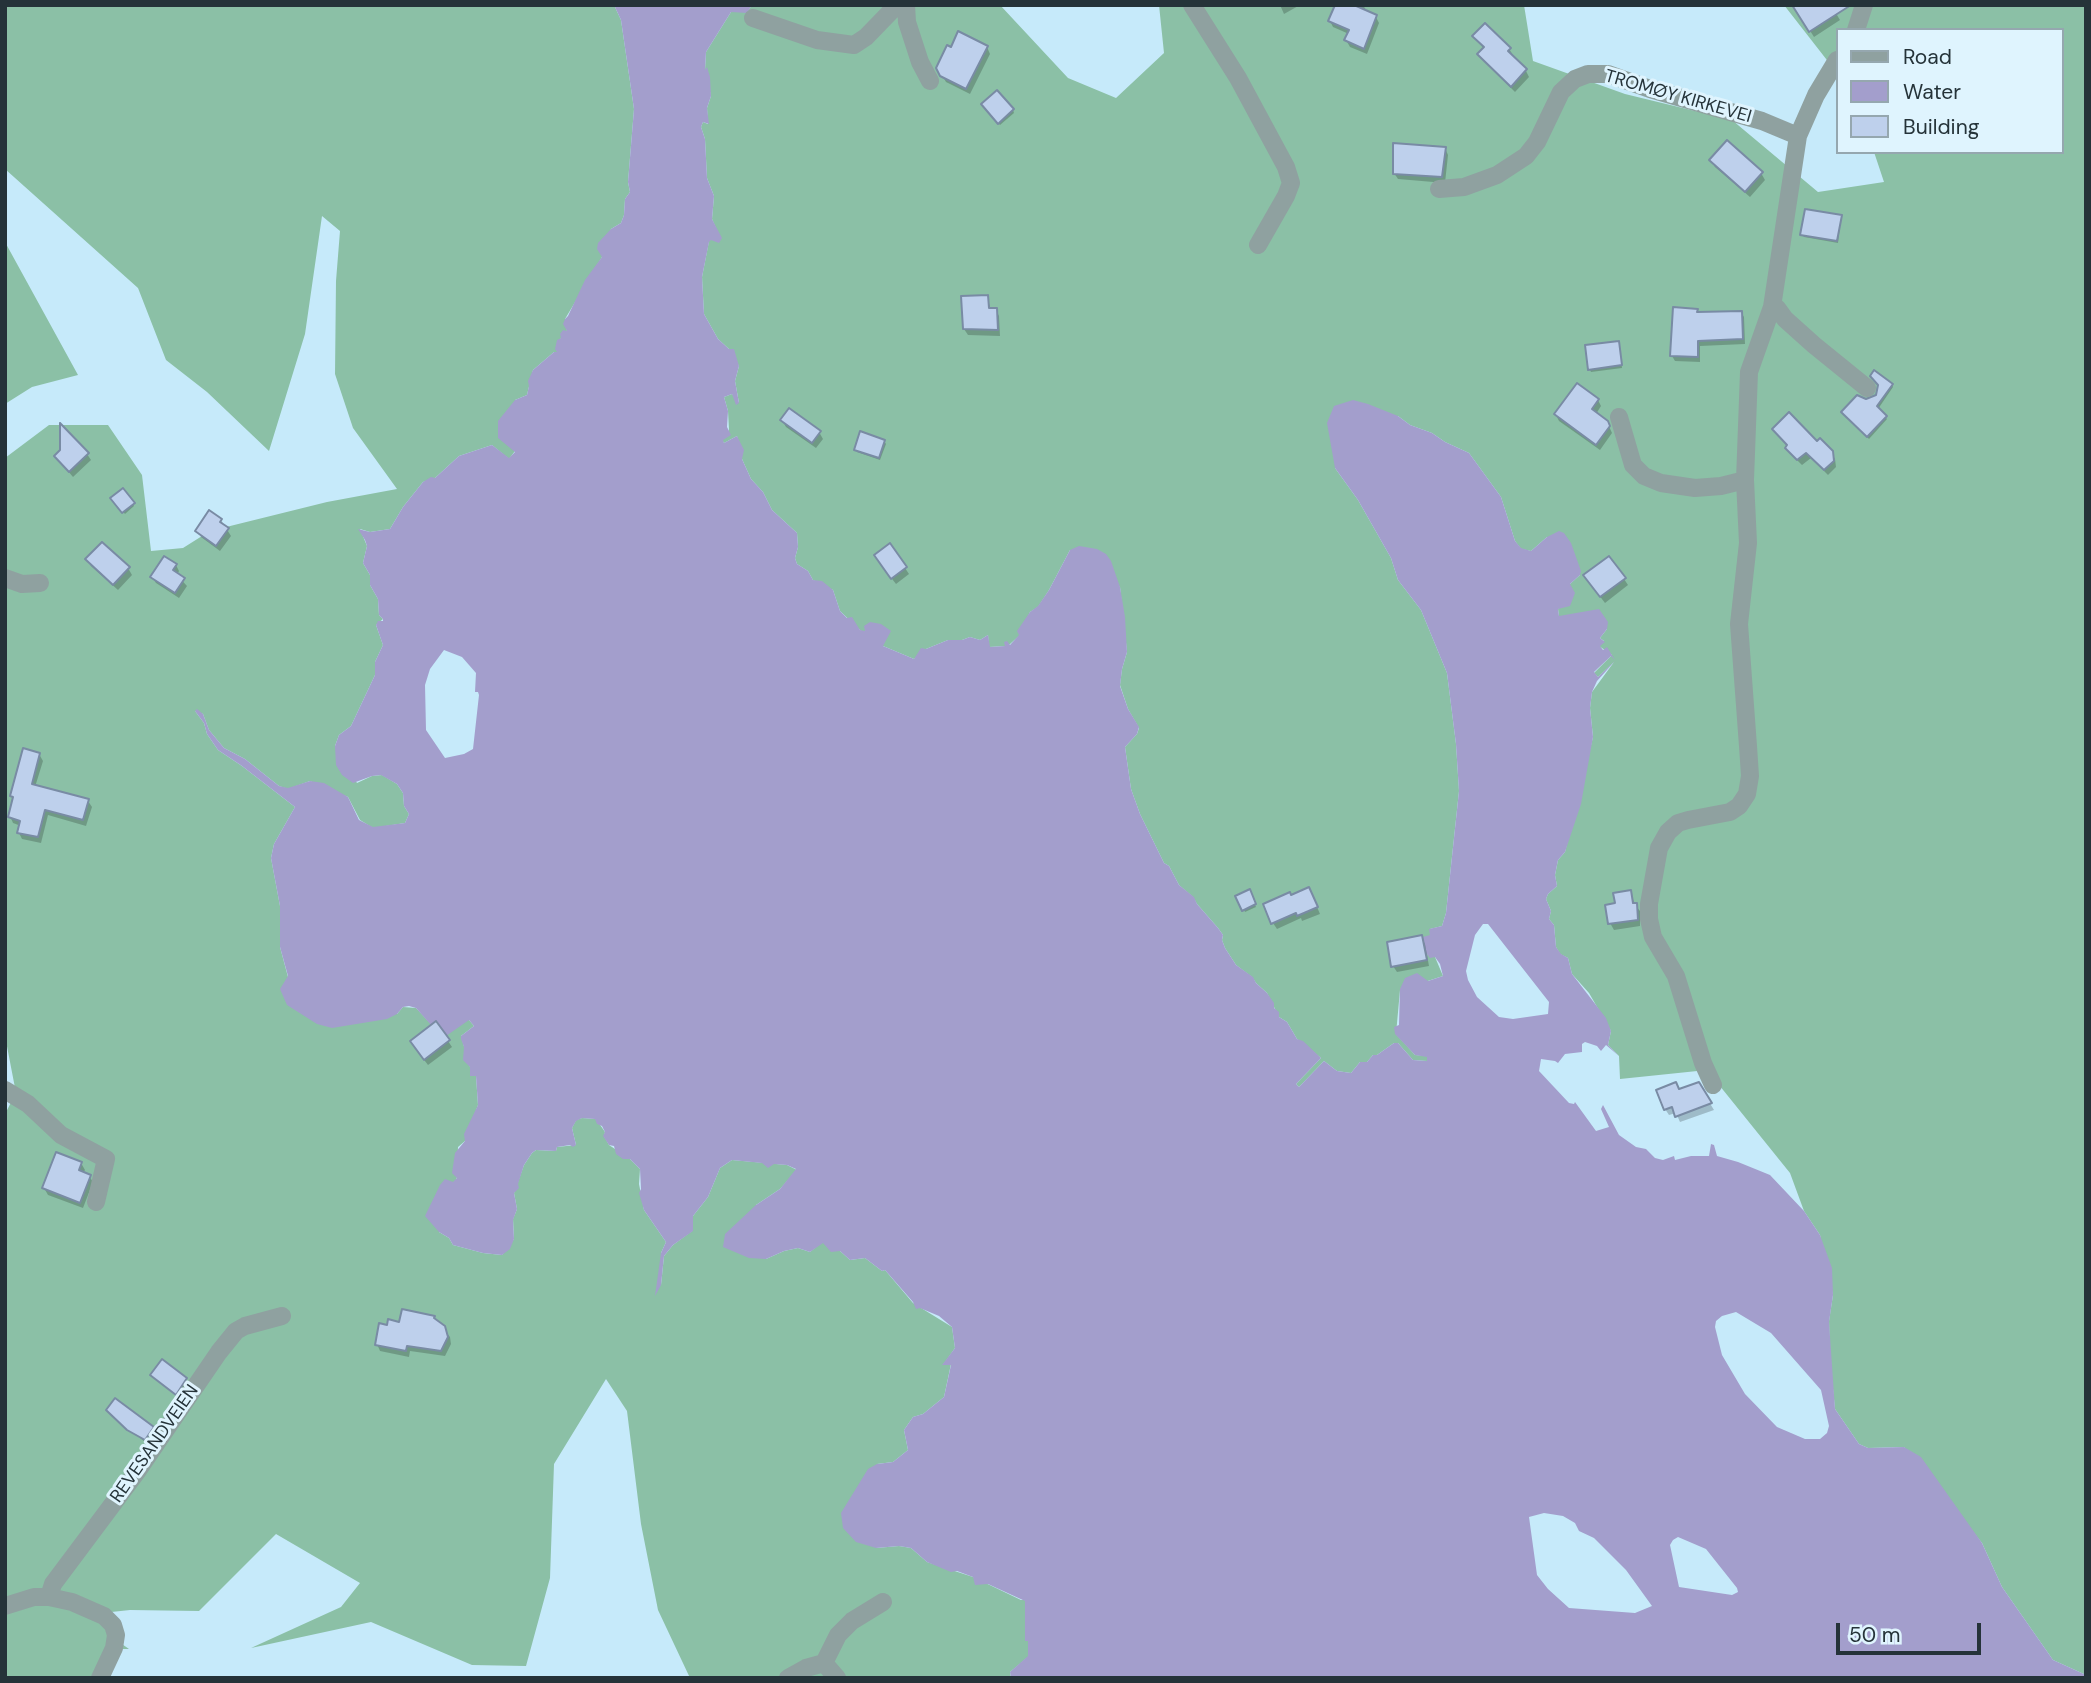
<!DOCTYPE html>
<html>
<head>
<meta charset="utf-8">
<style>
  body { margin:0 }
  #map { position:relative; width:2091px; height:1683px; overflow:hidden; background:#c6eafa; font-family:"DM Sans",sans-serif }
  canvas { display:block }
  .frame { position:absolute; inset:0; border:7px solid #253339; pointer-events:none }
  .legend { position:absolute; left:1836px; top:28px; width:228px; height:126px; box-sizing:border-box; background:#dff4fe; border:2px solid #95a7af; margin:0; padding:9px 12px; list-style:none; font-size:21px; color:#253339 }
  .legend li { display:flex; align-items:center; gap:14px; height:35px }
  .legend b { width:35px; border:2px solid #95a7af }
  .scale { position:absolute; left:1836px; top:1623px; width:145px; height:32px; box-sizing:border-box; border:4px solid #253339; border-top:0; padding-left:9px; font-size:21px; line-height:24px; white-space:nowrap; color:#253339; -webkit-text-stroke:5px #dff4fe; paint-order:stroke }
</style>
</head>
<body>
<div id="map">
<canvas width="2091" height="1683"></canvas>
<div class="frame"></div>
<ul class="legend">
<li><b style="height:9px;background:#8fa1a0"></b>Road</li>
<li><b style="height:19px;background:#a39ecc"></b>Water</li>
<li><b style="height:19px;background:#bed0ec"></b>Building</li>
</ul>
<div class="scale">50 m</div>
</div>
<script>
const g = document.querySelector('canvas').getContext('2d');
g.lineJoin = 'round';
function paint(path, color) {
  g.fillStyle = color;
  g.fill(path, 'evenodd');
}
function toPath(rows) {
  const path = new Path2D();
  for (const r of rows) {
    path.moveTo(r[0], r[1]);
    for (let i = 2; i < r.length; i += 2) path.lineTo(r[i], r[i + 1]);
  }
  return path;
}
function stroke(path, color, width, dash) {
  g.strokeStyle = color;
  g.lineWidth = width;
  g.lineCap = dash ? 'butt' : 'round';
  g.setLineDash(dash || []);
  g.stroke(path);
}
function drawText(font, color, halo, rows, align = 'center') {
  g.font = font + ' "DM Sans",sans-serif';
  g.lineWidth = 6;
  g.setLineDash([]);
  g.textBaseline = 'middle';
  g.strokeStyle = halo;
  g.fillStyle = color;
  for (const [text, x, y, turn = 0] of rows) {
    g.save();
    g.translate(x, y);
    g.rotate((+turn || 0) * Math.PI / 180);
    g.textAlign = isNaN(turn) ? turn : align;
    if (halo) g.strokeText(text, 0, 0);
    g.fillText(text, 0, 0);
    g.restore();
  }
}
const forest = toPath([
  [5,5,614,5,621,20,634,109,628,182,630,192,625,199,624,215,621,223,611,229,602,257,565,319,567,331,561,338,557,353,554,352,533,370,527,395,515,400,515,451,509,459,492,445,459,456,435,478,423,482,403,507,390,529,370,532,360,529,367,546,363,563,370,575,370,585,378,599,379,615,383,619,376,625,383,645,375,662,375,675,351,726,339,735,335,746,357,783,372,776,382,775,397,784,403,793,404,806,409,814,405,823,373,828,360,820,348,797,310,781,288,789,279,786,245,759,224,748,209,730,203,714,195,711,204,723,207,734,218,750,242,766,295,807,274,844,271,858,280,906,280,947,288,977,397,1014,403,1007,416,1008,431,1024,436,1021,469,1020,474,1026,461,1036,470,1067,476,1076,478,1105,465,1141,458,1147,457,1177,439,1232,449,1238,453,1245,483,1253,502,1255,514,1239,513,1219,517,1209,514,1193,524,1165,532,1153,536,1150,556,1151,557,1147,576,1145,572,1128,576,1120,582,1118,596,1119,605,1132,604,1136,609,1145,630,1159,640,1169,639,1184,644,1210,666,1242,661,1253,661,1285,664,1256,673,1245,692,1231,693,1216,708,1197,720,1168,732,1160,787,1165,797,1170,780,1189,756,1205,766,1259,784,1251,798,1248,810,1252,822,1242,840,1251,850,1260,865,1258,882,1271,885,1270,913,1303,952,1327,955,1348,943,1365,951,1364,944,1397,923,1414,913,1417,904,1430,908,1450,893,1462,877,1464,876,1548,899,1546,911,1548,927,1562,973,1577,1021,1600,1025,1600,1025,1640,1028,1641,1028,1657,1010,1672,1011,1678,690,1678,658,1610,641,1524,627,1411,606,1379,554,1464,550,1578,526,1666,472,1665,371,1622,251,1648,341,1607,360,1583,276,1534,199,1611,130,1610,102,1613,119,1642,129,1649,117,1649,107,1678,5,1678,5,1114,16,1093,5,1036,5,458,49,425,108,425,142,475,151,551,183,548,210,531,327,502,397,489,353,428,335,374,336,281,340,231,322,216,305,334,269,451,207,392,166,360,138,288,5,169],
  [752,5,1000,5,1068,78,1116,98,1164,53,1159,5,1524,5,1533,61,1625,94,1732,120,1818,192,1884,182,1874,152,2061,152,2061,30,1837,30,1837,73,1784,5,2086,5,2086,1675,2053,1660,2002,1587,1982,1543,1904,1447,1868,1448,1859,1444,1835,1409,1830,1358,1829,1321,1833,1295,1820,1235,1804,1211,1790,1173,1707,1070,1620,1079,1619,1056,1608,1045,1611,1031,1589,993,1572,974,1568,958,1560,954,1556,947,1554,925,1549,919,1551,911,1546,899,1548,894,1557,886,1555,875,1558,860,1565,852,1593,737,1590,708,1592,692,1614,662,1598,677,1594,673,1612,655,1599,646,1604,641,1600,638,1607,629,1559,616,1558,609,1570,584,1580,575,1547,537,1531,551,1521,549,1515,541,1501,497,1469,453,1445,442,1432,433,1410,425,1398,416,1335,468,1358,500,1391,558,1398,580,1421,610,1447,673,1456,744,1459,791,1446,913,1442,926,1430,929,1435,957,1443,976,1400,990,1396,1034,1415,1055,1427,1056,1427,1061,1413,1060,1398,1043,1394,1043,1377,1055,1373,1055,1367,1062,1360,1062,1351,1073,1337,1071,1324,1061,1299,1087,1296,1084,1321,1058,1297,1039,1287,1022,1279,1017,1267,993,1256,983,1252,977,1236,965,1225,948,1222,940,1223,935,1218,928,1197,904,1193,897,1179,885,1169,866,1164,863,1140,814,1131,789,1125,747,1137,734,1139,728,1128,709,1120,685,1122,669,1127,652,1120,587,1070,550,1049,590,1038,607,1030,612,1020,635,1010,644,1008,645,1007,642,1006,646,989,647,988,635,980,640,970,637,962,640,948,640,926,649,914,659,883,646,860,630,840,611,833,590,813,580,808,571,797,564,795,558,798,547,797,533,772,510,763,492,751,479,742,459,737,436,724,443,722,440,729,430,728,411,724,397,732,394,739,403,735,381,739,366,729,349,718,339,704,314,702,277,709,241,716,228,712,219,714,196,707,178,705,139,701,127,703,122,708,124,707,108,711,96,705,70,706,52,731,12,747,12],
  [5,242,78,375,32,387,5,404]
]);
const water = toPath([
  [614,5,752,5,747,13,731,12,706,52,705,70,707,67,710,77,711,96,707,108,709,124,703,122,701,127,705,139,707,178,714,196,712,219,722,238,719,243,711,240,709,242,702,277,704,314,718,339,729,349,734,349,739,366,735,381,739,403,736,405,732,394,724,397,728,411,727,427,731,435,723,440,724,443,737,436,744,450,742,459,751,479,763,492,772,510,797,533,798,547,795,558,797,564,808,571,813,580,822,581,833,590,840,611,847,618,852,617,860,630,865,631,864,626,870,622,881,624,891,631,883,646,914,659,921,648,926,649,948,640,962,640,970,637,980,640,988,635,990,647,1005,646,1004,642,1007,641,1010,645,1019,635,1017,631,1030,612,1038,606,1049,590,1070,550,1079,546,1097,549,1106,554,1111,561,1120,587,1125,617,1127,652,1122,669,1120,686,1128,709,1139,727,1137,734,1125,747,1131,789,1140,814,1164,863,1169,866,1179,885,1194,897,1197,904,1218,928,1223,935,1222,940,1225,948,1236,965,1253,977,1256,983,1267,993,1274,1003,1274,1008,1279,1012,1279,1017,1287,1022,1297,1039,1303,1041,1321,1058,1296,1084,1299,1087,1324,1061,1337,1071,1351,1073,1360,1062,1367,1062,1373,1055,1377,1055,1394,1043,1398,1043,1413,1060,1427,1061,1427,1057,1415,1055,1395,1034,1394,1027,1399,1025,1400,989,1405,978,1417,973,1428,981,1443,976,1440,964,1435,957,1430,958,1426,953,1423,937,1430,935,1429,929,1442,926,1446,913,1459,791,1456,744,1447,673,1421,610,1398,580,1391,558,1358,500,1335,468,1327,423,1334,406,1353,400,1368,404,1398,416,1410,425,1432,433,1445,442,1469,453,1501,497,1515,541,1521,548,1531,551,1547,537,1559,531,1564,533,1571,543,1581,571,1580,575,1570,584,1575,593,1570,606,1558,609,1559,616,1599,609,1608,622,1607,629,1600,638,1605,642,1600,646,1603,650,1607,647,1615,660,1611,656,1594,672,1598,677,1615,661,1597,681,1592,692,1590,708,1593,737,1581,804,1565,852,1558,860,1555,875,1557,886,1548,894,1546,899,1551,911,1549,919,1554,925,1556,947,1561,954,1568,958,1572,974,1606,1018,1611,1031,1608,1045,1619,1056,1606,1045,1601,1051,1597,1046,1585,1042,1582,1044,1582,1052,1565,1054,1558,1063,1555,1061,1541,1059,1539,1071,1569,1103,1574,1104,1575,1102,1596,1131,1609,1127,1601,1109,1603,1105,1619,1135,1636,1147,1646,1149,1655,1158,1663,1160,1674,1156,1675,1160,1691,1156,1709,1156,1711,1144,1714,1145,1717,1156,1738,1162,1770,1175,1804,1211,1820,1235,1832,1268,1833,1295,1829,1322,1835,1409,1859,1444,1868,1448,1904,1447,1921,1457,1982,1543,2002,1587,2053,1660,2086,1675,2086,1678,1011,1678,1010,1672,1028,1656,1028,1641,1025,1641,1025,1601,988,1584,975,1585,973,1577,957,1571,951,1572,927,1562,911,1548,899,1546,876,1548,856,1542,843,1528,841,1513,868,1469,877,1464,893,1462,908,1450,904,1430,913,1417,923,1414,944,1397,951,1365,942,1365,955,1348,952,1327,939,1316,920,1308,916,1309,913,1302,885,1270,882,1271,865,1258,850,1260,840,1251,831,1252,823,1243,810,1252,798,1248,784,1251,766,1259,749,1258,723,1247,725,1234,756,1205,780,1189,796,1169,787,1165,774,1164,768,1168,762,1163,732,1160,720,1168,708,1197,693,1216,693,1231,673,1245,664,1256,661,1285,655,1296,661,1253,666,1242,644,1210,639,1193,641,1189,640,1169,630,1159,623,1159,616,1154,614,1146,609,1145,603,1136,605,1132,602,1126,597,1124,595,1119,582,1118,576,1121,572,1128,576,1145,573,1147,570,1145,557,1147,556,1151,536,1150,532,1153,524,1165,518,1184,519,1188,514,1193,517,1209,513,1220,514,1239,510,1249,502,1255,483,1253,453,1245,449,1238,439,1232,425,1216,440,1185,445,1179,453,1182,457,1178,452,1173,455,1153,465,1141,464,1134,478,1105,476,1076,470,1076,470,1067,463,1060,464,1047,461,1039,461,1036,474,1026,469,1020,446,1036,436,1022,431,1025,416,1008,409,1006,403,1007,397,1014,387,1019,332,1028,317,1024,287,1005,280,989,288,976,280,947,280,906,271,858,274,844,295,807,242,766,218,750,207,734,204,723,195,711,197,709,203,714,209,730,224,748,245,759,279,786,288,788,310,781,324,783,348,797,359,820,373,827,405,823,409,814,404,806,403,793,397,784,381,775,372,776,353,783,342,775,336,765,335,746,339,735,351,726,375,675,375,662,383,645,376,625,378,621,383,621,383,619,379,615,378,599,370,585,370,575,363,563,367,546,365,540,358,529,370,532,390,529,403,507,423,482,431,477,435,478,459,456,492,445,509,458,515,452,498,438,498,421,515,400,527,395,529,386,528,381,533,370,554,352,557,352,555,349,557,340,561,338,560,334,563,330,567,331,563,324,565,319,568,316,585,280,602,257,597,249,598,243,611,229,621,223,624,215,625,199,630,192,628,182,634,109,621,20],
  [444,650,462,657,476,673,475,692,478,692,479,695,473,749,464,754,445,758,426,730,425,685,430,669],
  [1483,924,1488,924,1549,1002,1548,1014,1513,1019,1499,1017,1477,997,1468,980,1466,971,1475,935],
  [1736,1312,1771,1333,1821,1390,1829,1426,1827,1433,1820,1439,1805,1439,1777,1427,1745,1394,1722,1355,1715,1327,1716,1321,1722,1316],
  [1544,1513,1563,1516,1575,1523,1579,1531,1594,1538,1626,1570,1652,1606,1635,1613,1569,1608,1548,1589,1537,1575,1529,1517],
  [1678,1537,1706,1549,1737,1588,1738,1592,1732,1595,1679,1587,1670,1545,1673,1540]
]);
const shadow = toPath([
  [1280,5,1300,5,1284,14],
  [1337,5,1363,5,1366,10,1376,17,1379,23,1367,54,1350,47,1346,40,1349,34,1333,27,1330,21],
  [1831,5,1840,20,1814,37,1795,7],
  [1474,36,1509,49,1513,55,1512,57,1526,71,1529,77,1515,92,1483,60,1479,54,1484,49],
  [987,47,990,54,970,94,946,82,938,68],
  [984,107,1013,110,1014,113,1000,125],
  [1445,148,1448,155,1445,183,1398,179,1394,173],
  [1711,160,1761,173,1765,180,1750,197,1715,167],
  [1841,217,1838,243,1804,237,1802,234],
  [987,297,991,310,996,310,999,316,1000,336,968,335,964,329],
  [1697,310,1699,314,1741,312,1744,317,1745,344,1700,346,1700,362,1675,361,1672,356],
  [1619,345,1622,368,1591,372,1590,370],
  [1892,385,1893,387,1878,409,1887,419,1869,439,1845,414,1878,396],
  [1598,400,1601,406,1596,414,1607,422,1612,433,1600,450,1559,421,1556,415],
  [782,420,819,432,823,439,816,448,786,427],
  [1774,429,1818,443,1831,452,1835,459,1836,467,1828,475,1811,458,1802,465,1791,454,1788,447],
  [884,441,886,444,880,460,857,452,856,450],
  [62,451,87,454,91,460,73,477,56,457],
  [114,501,133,504,134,506,125,514],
  [221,520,231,536,220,551,201,537,197,531],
  [88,559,128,568,132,575,118,590,91,566],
  [879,562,905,568,909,574,896,584],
  [176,565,179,571,177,575,187,586,179,598,156,583,152,577],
  [1624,579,1628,585,1605,603,1589,582],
  [39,754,43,761,35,787,88,801,92,807,86,826,48,815,41,843,22,839,19,833,21,826,13,823,10,816,14,800,12,796],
  [1630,891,1635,905,1640,911,1640,926,1614,930,1610,923,1617,904],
  [1249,892,1256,907,1245,912,1238,897],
  [1312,895,1320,914,1302,921,1301,918,1277,929,1273,923],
  [1421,937,1425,944,1429,966,1397,972,1393,966],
  [448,1041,452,1047,428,1065,415,1048],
  [1698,1084,1714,1110,1680,1122,1676,1113,1669,1115,1665,1109,1679,1091],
  [81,1163,85,1170,83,1173,89,1176,93,1182,83,1208,48,1195,44,1188],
  [434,1317,450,1337,451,1344,445,1356,410,1351,409,1357,380,1351,377,1344,388,1327],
  [152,1375,186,1380,187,1382,178,1396],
  [110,1413,152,1428,154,1431,145,1442]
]);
const building = toPath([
  [1335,5,1354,5,1377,15,1364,49,1344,40,1349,30,1328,21,1335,5],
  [1792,5,1851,5,1809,32,1792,5],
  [1485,23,1511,48,1508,51,1527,69,1511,87,1477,54,1484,47,1472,36,1485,23],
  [958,31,988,46,966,89,940,76,936,68,947,45,951,47,958,31],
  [997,90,1014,109,998,124,981,104,997,90],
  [1727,140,1763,172,1745,192,1709,160,1727,140],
  [1393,143,1446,147,1442,177,1393,174,1393,143],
  [1805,209,1842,215,1837,241,1800,235,1805,209],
  [988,295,989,308,997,308,998,330,963,329,961,296,988,295],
  [1673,307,1698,309,1697,312,1742,311,1743,339,1698,341,1698,357,1670,356,1673,307],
  [1619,341,1622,365,1588,370,1585,345,1619,341],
  [1874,370,1893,384,1877,406,1887,416,1867,437,1841,412,1857,395,1866,399,1876,395,1878,385,1870,376,1874,370],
  [1577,383,1599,399,1592,409,1608,421,1610,426,1596,445,1554,414,1577,383],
  [789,408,821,431,812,443,780,420,789,408],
  [1789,412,1817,441,1820,438,1833,451,1834,461,1824,470,1806,453,1797,460,1785,448,1787,445,1772,429,1789,412],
  [60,423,89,453,69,472,54,456,60,450,60,423],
  [860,431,885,440,879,458,854,450,860,431],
  [123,488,135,503,122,513,110,498,123,488],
  [209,510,222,519,220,522,229,528,216,546,195,531,209,510],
  [102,542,130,567,113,585,85,559,102,542],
  [890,543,907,567,891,579,874,555,890,543],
  [164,556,177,564,173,570,185,578,175,593,150,577,164,556],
  [1609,556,1626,578,1600,597,1583,575,1609,556],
  [23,748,40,753,32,784,89,799,83,820,45,810,38,837,17,833,20,821,8,817,13,797,10,796,23,748],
  [1309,887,1318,907,1297,916,1296,913,1271,924,1263,904,1290,892,1291,895,1309,887],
  [1250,889,1256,904,1242,911,1235,896,1250,889],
  [1631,890,1633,903,1637,903,1638,920,1608,924,1605,905,1615,903,1613,893,1631,890],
  [1422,935,1427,960,1391,967,1387,942,1422,935],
  [436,1021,450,1040,424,1060,410,1041,436,1021],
  [1676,1082,1679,1089,1699,1082,1712,1103,1675,1117,1672,1107,1664,1110,1656,1090,1676,1082],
  [56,1152,82,1162,79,1170,91,1175,80,1203,42,1188,56,1152],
  [402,1309,435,1316,434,1318,445,1326,448,1337,441,1351,407,1346,406,1351,375,1345,379,1323,387,1325,388,1319,399,1322,402,1309],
  [162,1359,187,1378,176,1395,150,1375,162,1359],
  [115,1398,154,1427,145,1440,127,1430,106,1410,115,1398]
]);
const minor = toPath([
  [906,5,907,22,920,62,930,81],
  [1192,5,1238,78,1286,167,1291,183,1286,196,1258,245],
  [753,18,817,40,854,45,866,37,897,5],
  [1856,30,1864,5],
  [1439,189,1464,187,1497,175,1526,156,1537,142,1561,92,1575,79,1588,74,1608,74,1650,89,1762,121,1798,136],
  [1772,307,1777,308,1785,319,1814,345,1867,388],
  [1619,417,1633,465,1644,476,1661,483,1695,488,1721,486,1745,480],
  [5,578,22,584,40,583],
  [1713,1085,1703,1063,1676,976,1653,937,1649,919,1649,904,1659,848,1668,832,1678,823,1688,820,1730,812,1739,806,1747,794,1750,776,1748,746,1739,624,1748,543,1745,480,1749,372,1772,307,1798,136,1816,95,1837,60],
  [5,1090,28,1104,61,1135,106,1159,96,1202],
  [49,1597,72,1602,104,1616,113,1625,116,1635,114,1648,100,1678],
  [5,1606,34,1597,49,1597,53,1584,139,1469,219,1352,236,1331,245,1326,282,1316],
  [824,1663,838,1635,852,1621,883,1602],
  [824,1663,837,1678],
  [788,1678,806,1668,824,1663]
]);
const streetNames = [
  ["TROMØY KIRKEVEI",1678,97,16],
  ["REVESANDVEIEN",155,1444,-55]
];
paint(forest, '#8bc0a6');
paint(water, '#a39ecc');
paint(shadow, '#0003');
paint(building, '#bed0ec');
stroke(building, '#798ba4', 2);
stroke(minor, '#8fa1a0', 18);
drawText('18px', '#253339', '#dff4fe', streetNames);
</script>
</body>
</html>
